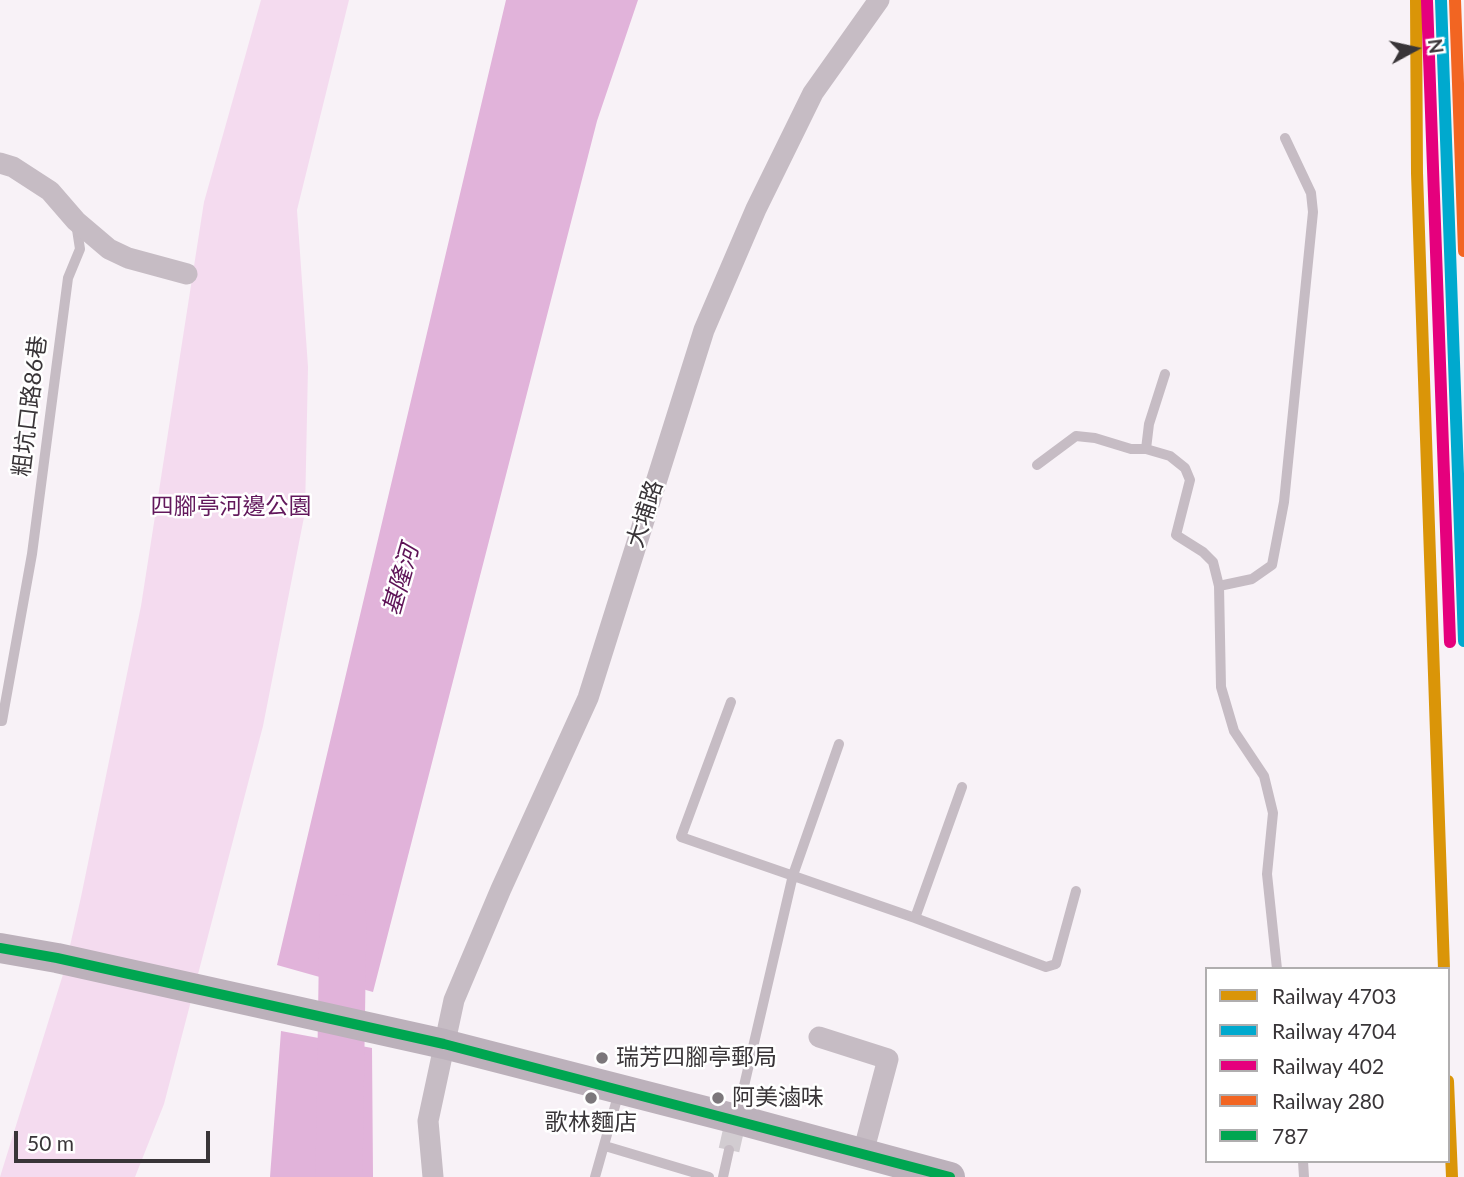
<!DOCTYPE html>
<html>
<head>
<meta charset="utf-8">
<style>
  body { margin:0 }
  #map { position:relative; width:1464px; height:1177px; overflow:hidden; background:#f8f2f7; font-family:Lato,sans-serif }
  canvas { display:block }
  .legend { position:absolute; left:1205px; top:967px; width:245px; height:196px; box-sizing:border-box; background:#fff; border:2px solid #b0aeaf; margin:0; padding:9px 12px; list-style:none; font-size:21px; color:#393538 }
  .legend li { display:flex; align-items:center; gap:14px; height:35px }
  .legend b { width:35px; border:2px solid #b0aeaf }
  .north { position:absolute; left:1380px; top:14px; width:70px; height:70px; -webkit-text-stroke:5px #fff; paint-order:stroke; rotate:82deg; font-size:19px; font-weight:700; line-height:28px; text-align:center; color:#393538 }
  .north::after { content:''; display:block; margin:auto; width:24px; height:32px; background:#393538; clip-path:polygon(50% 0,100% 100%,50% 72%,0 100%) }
  .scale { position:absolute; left:14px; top:1131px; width:196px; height:32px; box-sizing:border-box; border:4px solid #393538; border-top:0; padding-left:9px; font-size:21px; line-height:24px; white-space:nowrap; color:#393538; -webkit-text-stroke:5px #fff; paint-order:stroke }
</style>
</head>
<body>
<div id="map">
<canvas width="1464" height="1177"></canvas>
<ul class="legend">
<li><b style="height:9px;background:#da9508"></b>Railway 4703</li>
<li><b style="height:9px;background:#00a9ce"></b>Railway 4704</li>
<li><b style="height:9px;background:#e5007d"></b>Railway 402</li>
<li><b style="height:9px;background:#f26522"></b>Railway 280</li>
<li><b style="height:9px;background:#00a651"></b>787</li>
</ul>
<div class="north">N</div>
<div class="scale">50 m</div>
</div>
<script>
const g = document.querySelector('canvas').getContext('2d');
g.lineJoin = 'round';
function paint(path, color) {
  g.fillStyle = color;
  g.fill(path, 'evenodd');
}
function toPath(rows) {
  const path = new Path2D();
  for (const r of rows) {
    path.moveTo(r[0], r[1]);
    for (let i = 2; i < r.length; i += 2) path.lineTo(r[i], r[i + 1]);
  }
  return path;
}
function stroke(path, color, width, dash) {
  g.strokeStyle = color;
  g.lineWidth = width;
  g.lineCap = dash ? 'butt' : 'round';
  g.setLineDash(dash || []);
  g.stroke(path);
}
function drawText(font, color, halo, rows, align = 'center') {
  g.font = font + ' Lato,"Noto Sans TC",sans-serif';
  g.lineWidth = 5;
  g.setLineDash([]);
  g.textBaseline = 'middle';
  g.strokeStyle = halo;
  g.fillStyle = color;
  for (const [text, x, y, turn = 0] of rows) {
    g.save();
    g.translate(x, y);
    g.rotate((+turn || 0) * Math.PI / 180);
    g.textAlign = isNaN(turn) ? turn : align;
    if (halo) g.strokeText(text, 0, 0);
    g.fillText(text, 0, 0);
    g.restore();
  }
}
const green = toPath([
  [261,0,349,0,297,210,308,367,305,512,263,726,164,1104,135,1177,0,1177,65,968,81,897,141,606,204,202]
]);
const water = toPath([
  [506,0,638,0,597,121,373,992,277,965],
  [281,1031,372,1048,373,1177,270,1177]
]);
const river = toPath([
  [339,1177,343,918]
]);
const streetTunnel = toPath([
  [729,1150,736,1119]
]);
const lane = toPath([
  [1165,374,1149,424,1146,449,1170,456,1185,468,1190,480,1176,535,1203,552,1213,562,1219,586],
  [1037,465,1076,436,1095,438,1131,449,1146,449],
  [731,702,681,837,915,918,1046,967,1056,964,1076,891],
  [0,721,2,721,32,554,68,278,80,249,76,223],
  [915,918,962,787],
  [1277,969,1267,874,1273,813,1264,776,1234,731,1221,687,1219,586,1252,579,1272,565,1284,502,1313,212,1311,193,1285,138],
  [737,1116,793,875,839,744],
  [605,1146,709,1177],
  [1303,1161,1304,1177],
  [595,1177,619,1092],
  [723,1177,729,1150]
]);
const street = toPath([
  [0,163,13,167,50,191,76,221,109,249,128,258,187,274],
  [819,1037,888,1059,863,1153],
  [433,1177,428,1121,454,1000,501,889,588,698,704,330,756,209,813,93,879,0]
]);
const secondary = toPath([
  [0,948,57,958,444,1044,736,1119,950,1177]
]);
const bus1 = toPath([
  [0,948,57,958,444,1044,950,1177]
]);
const rail1 = toPath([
  [1416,0,1417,173,1444,969],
  [1448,1081,1452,1177]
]);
const rail2 = toPath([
  [1441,0,1464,641]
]);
const rail3 = toPath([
  [1427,1,1450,642]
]);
const rail4 = toPath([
  [1455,0,1464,251]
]);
const markers = [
  [602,1058,7,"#7c777b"],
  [591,1098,7,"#7c777b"],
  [718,1098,7,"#7c777b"]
];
const streetNames = [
  ["粗坑口路86巷",30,406,-83],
  ["大埔路",645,514,-72]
];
const parkNames = [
  ["四腳亭河邊公園",231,507]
];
const poiNames = [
  ["瑞芳四腳亭郵局",616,1058],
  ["阿美滷味",732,1098],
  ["歌林麵店",591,1123,"center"]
];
const waterNames = [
  ["基隆河",401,580,-74]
];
paint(green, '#f4dbef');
paint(water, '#e1b3da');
stroke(river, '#e1b3da', 47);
stroke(streetTunnel, '#d2ccd1', 21, [21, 10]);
stroke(lane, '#c6bcc4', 10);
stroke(street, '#c6bcc4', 21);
stroke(secondary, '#bcb1bb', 30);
stroke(bus1, '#00a651', 10);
stroke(rail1, '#da9508', 12);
stroke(rail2, '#00a9ce', 12);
stroke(rail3, '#e5007d', 12);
stroke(rail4, '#f26522', 12);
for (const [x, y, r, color] of markers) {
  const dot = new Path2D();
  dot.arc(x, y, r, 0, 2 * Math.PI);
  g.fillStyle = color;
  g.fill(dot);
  stroke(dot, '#fff', 2.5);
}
drawText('23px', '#393538', '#fff', streetNames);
drawText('23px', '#62185c', '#fff', parkNames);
drawText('23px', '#393538', '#fff', poiNames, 'left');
drawText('italic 24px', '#5e1357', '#fff', waterNames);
</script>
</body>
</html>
